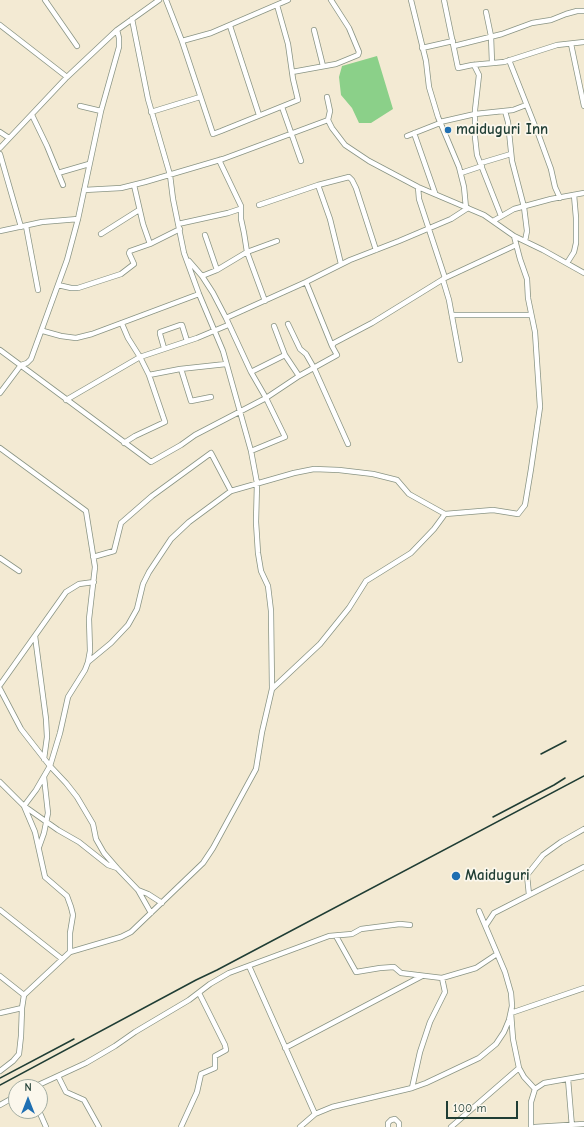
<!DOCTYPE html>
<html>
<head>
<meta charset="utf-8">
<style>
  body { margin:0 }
  #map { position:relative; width:584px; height:1127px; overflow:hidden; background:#f3ead3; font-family:"Comic Neue",sans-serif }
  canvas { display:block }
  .north { position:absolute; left:8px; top:1079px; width:40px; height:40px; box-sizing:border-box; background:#fbf7ec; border:1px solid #a3ada2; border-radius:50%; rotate:0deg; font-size:11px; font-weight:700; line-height:16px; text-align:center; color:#1f3d34 }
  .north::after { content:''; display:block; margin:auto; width:14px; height:18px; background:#1f6fb2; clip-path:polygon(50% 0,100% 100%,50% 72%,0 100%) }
  .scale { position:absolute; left:446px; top:1101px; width:72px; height:18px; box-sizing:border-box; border:2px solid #1f3d34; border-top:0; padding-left:5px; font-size:12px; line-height:14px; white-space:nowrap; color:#1f3d34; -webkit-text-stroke:3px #fbf7ec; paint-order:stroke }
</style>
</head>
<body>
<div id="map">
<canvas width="584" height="1127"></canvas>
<div class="north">N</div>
<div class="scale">100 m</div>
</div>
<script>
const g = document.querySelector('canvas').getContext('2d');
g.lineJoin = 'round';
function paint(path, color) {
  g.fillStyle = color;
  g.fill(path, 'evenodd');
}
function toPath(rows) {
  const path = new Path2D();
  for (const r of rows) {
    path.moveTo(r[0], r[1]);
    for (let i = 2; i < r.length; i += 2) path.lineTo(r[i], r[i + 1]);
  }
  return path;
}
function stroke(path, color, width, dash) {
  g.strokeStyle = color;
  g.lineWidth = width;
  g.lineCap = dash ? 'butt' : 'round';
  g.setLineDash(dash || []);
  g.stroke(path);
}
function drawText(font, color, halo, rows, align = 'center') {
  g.font = font + ' "Comic Neue",sans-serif';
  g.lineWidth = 3.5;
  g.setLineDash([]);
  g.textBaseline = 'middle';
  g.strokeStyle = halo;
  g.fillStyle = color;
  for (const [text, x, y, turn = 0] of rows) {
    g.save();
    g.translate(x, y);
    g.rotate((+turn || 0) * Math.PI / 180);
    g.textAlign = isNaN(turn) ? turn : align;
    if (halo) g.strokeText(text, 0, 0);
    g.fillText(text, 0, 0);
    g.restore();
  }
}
const green = toPath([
  [377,56,393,109,371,123,359,123,352,108,341,95,339,77,342,66]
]);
const minor = toPath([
  [45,0,77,46],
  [166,0,182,41,211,33,288,0],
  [411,0,426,61,429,87,438,117,459,167,464,187,466,208],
  [444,0,458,68,472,65,504,62,557,45,584,42],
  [486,12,491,36,492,63],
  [0,25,67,77],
  [230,26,259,115],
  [314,30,323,66],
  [182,41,213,134,221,131,298,100,293,79,288,44,277,5],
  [571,44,584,106],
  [454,46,502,34,532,23,551,20,566,14,577,11,584,11],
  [422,48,453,41],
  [509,60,539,136,551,169,555,187,560,198],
  [474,65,479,75,475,110,475,137,477,155,501,216],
  [292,72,336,64,358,55,359,52,349,28,331,0],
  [327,97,330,111,328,120,332,128,345,145,369,161,418,187,484,215,514,236,543,250,584,273],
  [80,106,101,111],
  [282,107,301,161],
  [505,111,508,122,512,161,524,207,527,231,525,241],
  [151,112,200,97],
  [32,115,47,146,63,185],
  [440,122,475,114,513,110,526,105],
  [0,132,9,138],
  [414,133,435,193],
  [407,136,440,123],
  [0,148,67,77,117,30,159,0],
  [0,154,21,227],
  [481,163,511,154],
  [58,173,89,164],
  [461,173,482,166],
  [134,185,143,224,150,244],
  [318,185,330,219,341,264],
  [418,187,419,199,445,278],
  [84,190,121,188,145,182,223,159,328,120],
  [259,205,318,185,349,177,352,180,356,188,376,250],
  [493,221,514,209,551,199,584,193],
  [178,224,228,213,240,209],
  [26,226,38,290],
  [0,231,42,222,78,219],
  [101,234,139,210],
  [205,235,217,270],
  [189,261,202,276,213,293,226,318,251,372,266,398,285,437,251,451],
  [567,263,574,252,576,243,576,218,574,195],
  [202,276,217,270,247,252,244,233,241,219,241,206,219,160],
  [443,280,449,300,460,360],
  [306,282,332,346],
  [58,285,71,288,78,288,121,274,134,264,129,253,130,251,150,244,180,229],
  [265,301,247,252,277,241],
  [452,315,531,315],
  [226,318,306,282,350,260,399,241,451,219,468,208],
  [122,324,128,338,140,357,149,375,165,422,135,436,124,443],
  [288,324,300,349,306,354,314,368,348,444],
  [274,326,285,355],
  [43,331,61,336,76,338,92,334,199,294],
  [164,348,160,334,160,332,180,325,182,325,187,341],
  [0,350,151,462,181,445,195,435,266,398,299,376],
  [181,369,191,401,211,397],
  [251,372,285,355,299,376,337,355,332,346,334,343,372,323,445,278,516,245],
  [149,375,180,369,226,364],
  [0,393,21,365,27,363,31,359,67,260,78,219,101,111,119,47,119,38,117,30],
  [66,400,140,357,197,338,228,325],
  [0,448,86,511,95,567,89,619,90,651,88,662,85,670,68,697,60,733,50,766,36,790,24,806],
  [93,557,114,551,121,523,152,496,211,453,231,491],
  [0,558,19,571],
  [35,636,46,719,47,737,44,759],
  [88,662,111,643,128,625,137,609,143,584,149,572,171,539,189,522,231,491,294,473,314,469,339,470,373,474,397,480,409,494,445,514,493,510,518,514,525,505,531,469,540,407,535,332,528,298,527,279,520,259,514,236],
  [0,685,66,592,79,584,94,582],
  [0,689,21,729,50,766,66,783,77,797,93,824,96,839,104,853,117,868,138,890,151,913],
  [272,689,320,644,349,608,366,581,411,553,434,529,445,514],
  [0,782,24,806,58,830,79,842,108,865,117,868],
  [24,806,35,832,45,877,67,896,71,907,73,915,70,933,70,952],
  [39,847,44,833,48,813,44,777],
  [138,890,148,894,162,903],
  [529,895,527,875,543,855,561,842,584,829],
  [0,910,62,959],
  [486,925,494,913,584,867],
  [336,936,356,972,380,968,394,967,401,973,442,978,476,968,497,954],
  [249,966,315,1114],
  [0,976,24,995],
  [0,1013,22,1008],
  [285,1048,422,976],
  [0,1071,13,1061,19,1054,21,1036,22,1008,24,995,70,952,121,937,131,932,203,863,213,848,256,769,262,732,272,689,271,611,268,586,261,571,258,553,256,522,257,483,251,451,223,351,199,294,184,253,173,199,170,175,148,99,132,19],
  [58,1076,66,1092,84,1100,99,1127],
  [568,1079,572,1127],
  [34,1087,86,1063,115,1046,135,1032,189,1000,210,984,229,973,329,936,352,934,361,929,400,924,410,925],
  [412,1088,420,1052,430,1022,445,992,442,978],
  [535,1089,524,1077,519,1068,513,1039,511,1013,584,988],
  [0,1105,16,1096],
  [39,1111,46,1127],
  [181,1127,197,1092,201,1074,215,1068,215,1056,226,1050,225,1045,199,993],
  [300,1127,315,1114,332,1107,412,1088,426,1083,479,1058,496,1044,504,1032,509,1020,512,1006,511,993,505,972,479,911],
  [388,1127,388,1123,391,1120,395,1119,399,1123,399,1127],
  [451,1127,519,1068],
  [531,1127,531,1102,535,1089,544,1083,584,1076],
  [535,1127,584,1124]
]);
const rail = toPath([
  [541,754,566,741],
  [493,817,554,785,565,778],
  [0,1078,74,1039],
  [0,1085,196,980,217,970,584,776]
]);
const markers = [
  [448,130,4,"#1f6fb2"],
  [456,876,5,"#1f6fb2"]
];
const poiNames = [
  ["maiduguri Inn",456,130],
  ["Maiduguri",465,876]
];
paint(green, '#8bd089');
stroke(minor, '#899484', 6);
stroke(minor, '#fff', 4.5);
stroke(rail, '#1f3d34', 1.5);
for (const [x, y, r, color] of markers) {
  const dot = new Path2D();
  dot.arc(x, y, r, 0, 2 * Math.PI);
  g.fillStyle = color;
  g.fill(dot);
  stroke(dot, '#fbf7ec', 1.5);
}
drawText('bold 15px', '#1f3d34', '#fbf7ec', poiNames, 'left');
</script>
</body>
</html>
